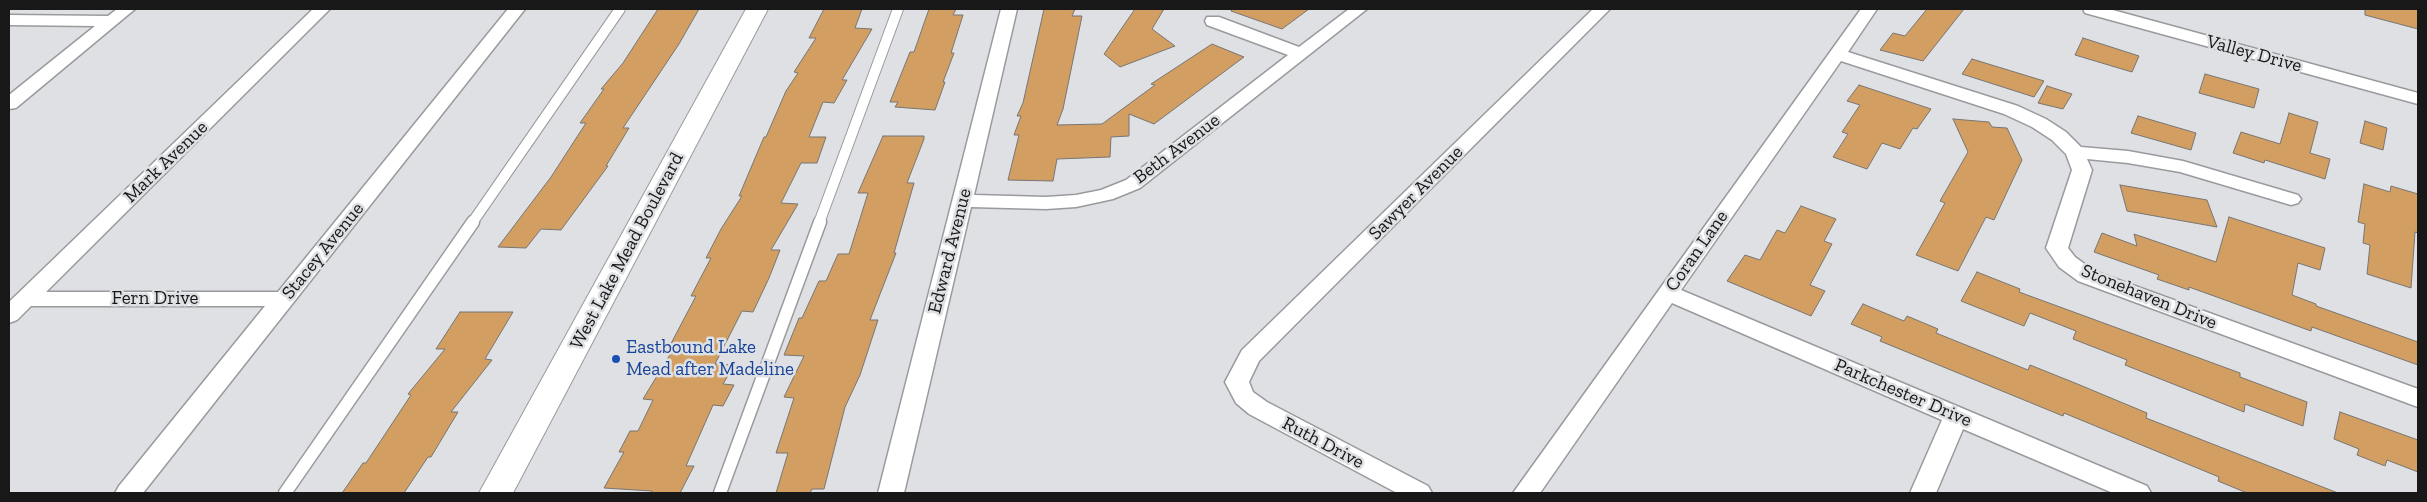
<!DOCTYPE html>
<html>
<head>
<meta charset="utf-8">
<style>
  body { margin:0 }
  #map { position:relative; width:2427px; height:502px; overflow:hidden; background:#dfe0e3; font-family:"Zilla Slab",serif }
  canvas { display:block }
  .frame { position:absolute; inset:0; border:10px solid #181819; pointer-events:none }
</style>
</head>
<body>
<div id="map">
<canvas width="2427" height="502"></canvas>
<div class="frame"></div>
</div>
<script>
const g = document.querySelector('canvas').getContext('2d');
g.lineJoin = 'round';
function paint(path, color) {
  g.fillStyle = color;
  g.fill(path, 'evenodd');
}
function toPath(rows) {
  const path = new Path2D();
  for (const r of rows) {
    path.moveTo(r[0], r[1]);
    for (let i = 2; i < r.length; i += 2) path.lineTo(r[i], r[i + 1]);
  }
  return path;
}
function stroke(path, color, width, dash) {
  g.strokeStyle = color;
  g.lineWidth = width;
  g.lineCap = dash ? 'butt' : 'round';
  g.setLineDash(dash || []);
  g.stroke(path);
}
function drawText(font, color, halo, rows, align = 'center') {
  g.font = font + ' "Zilla Slab",serif';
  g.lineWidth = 5;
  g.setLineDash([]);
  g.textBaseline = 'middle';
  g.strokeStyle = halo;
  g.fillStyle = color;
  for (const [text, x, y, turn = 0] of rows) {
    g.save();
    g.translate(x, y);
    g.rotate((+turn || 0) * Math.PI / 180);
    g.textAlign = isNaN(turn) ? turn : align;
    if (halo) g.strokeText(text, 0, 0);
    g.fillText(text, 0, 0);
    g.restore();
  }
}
const building = toPath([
  [658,9,699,9,679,44,623,128,629,128,606,166,608,166,561,230,541,229,526,248,498,247,551,177,586,123,580,123,604,89,601,89,623,63,658,9],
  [824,9,862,9,855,28,872,29,842,80,847,80,834,103,823,102,809,137,826,137,817,163,801,163,781,203,798,204,771,250,780,250,769,278,753,312,742,311,715,364,734,365,723,384,734,385,723,406,713,405,686,466,694,466,680,493,651,493,652,491,604,488,624,452,619,452,630,431,638,431,653,400,643,399,671,353,666,353,696,296,691,296,711,258,706,258,721,229,742,196,739,196,764,137,766,137,786,91,798,73,794,72,816,38,809,38,824,9],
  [929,9,956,9,953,15,963,15,951,53,954,53,943,82,945,82,935,110,895,107,898,102,890,102,910,52,914,52,929,9],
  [1044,9,1075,9,1072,16,1082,16,1063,109,1057,125,1102,124,1155,85,1151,84,1212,44,1244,57,1154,124,1129,114,1129,136,1111,137,1110,157,1057,159,1053,181,1008,180,1019,135,1014,135,1021,116,1017,116,1023,103,1044,9],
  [1135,9,1164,9,1152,29,1175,46,1120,67,1104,54,1135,9],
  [1232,9,1309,9,1282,29,1231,11,1232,9],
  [1927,9,1964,9,1923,61,1880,50,1893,33,1905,36,1927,9],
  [2365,9,2418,9,2418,29,2365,15,2365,9],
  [2083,38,2139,56,2132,72,2075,55,2083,38],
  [1972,59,2044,81,2034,97,1962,74,1972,59],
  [2205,74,2259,89,2254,108,2199,93,2205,74],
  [1859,85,1931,109,1917,129,1913,128,1900,149,1882,143,1867,169,1833,157,1848,134,1842,132,1860,105,1847,101,1859,85],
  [2047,86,2072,94,2063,109,2038,103,2047,86],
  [2289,113,2318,122,2310,153,2330,159,2325,179,2265,160,2264,163,2233,153,2241,132,2280,144,2289,113],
  [2138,116,2196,133,2191,150,2131,133,2138,116],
  [1953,119,1989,122,1992,127,2007,128,2022,160,1994,220,1986,217,1958,271,1916,255,1945,203,1940,201,1968,152,1953,119],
  [2365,121,2387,128,2383,150,2360,143,2365,121],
  [883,136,924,136,924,139,907,183,914,183,894,253,896,253,870,320,878,320,860,375,845,407,824,489,812,489,810,493,776,493,788,453,776,453,794,398,784,397,804,356,784,355,799,318,802,318,819,281,826,281,838,254,849,254,868,193,858,193,883,136],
  [2364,184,2390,192,2391,186,2418,194,2418,233,2415,232,2411,288,2367,274,2370,245,2363,243,2365,224,2358,222,2364,184],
  [2120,185,2207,200,2217,227,2127,211,2120,185],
  [1801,206,1836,219,1824,241,1832,244,1810,285,1825,291,1811,316,1727,281,1745,255,1760,260,1777,230,1785,233,1801,206],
  [2229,217,2325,248,2320,270,2298,263,2292,295,2316,304,2316,306,2418,342,2418,365,2312,327,2311,331,2189,287,2189,290,2157,279,2159,275,2094,252,2102,233,2137,246,2134,234,2216,262,2229,217],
  [1977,272,2020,289,2019,292,2240,373,2240,377,2307,402,2303,426,2245,404,2244,412,2125,365,2127,360,2073,339,2076,331,2030,313,2024,326,1961,301,1977,272],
  [1863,304,1904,321,1907,316,1938,329,1936,333,2028,370,2030,365,2075,383,2147,413,2146,418,2338,493,2247,493,2218,481,2219,477,2064,413,2063,416,1880,341,1882,337,1851,324,1863,304],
  [460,312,513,312,485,359,492,360,451,412,458,412,431,457,428,457,404,493,342,493,363,463,366,463,411,395,408,394,445,349,436,349,460,312],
  [2340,412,2418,440,2418,472,2387,460,2385,466,2357,455,2359,449,2334,439,2340,412]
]);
const laneFar1 = toPath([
  [472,223,620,9],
  [819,223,898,9]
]);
const lane = toPath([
  [285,493,473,222],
  [720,493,820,222]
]);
const street = toPath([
  [117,9,135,9,16,108,9,109,9,95,95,26,9,25,9,15,108,16,117,9],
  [313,9,330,9,46,292,278,292,508,9,525,9,143,493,115,493,119,486,265,306,31,306,17,320,9,323,9,302,313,9],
  [1001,9,1017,9,974,195,1046,197,1076,195,1101,190,1126,180,1288,55,1207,25,1205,21,1207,17,1219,17,1299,47,1349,9,1367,9,1140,188,1113,199,1076,207,1046,209,971,207,904,493,878,493,1001,9],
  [1593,9,1610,9,1259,361,1249,382,1253,392,1267,402,1428,486,1432,493,1397,493,1249,414,1236,403,1225,382,1242,350,1593,9],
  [1861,9,1877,9,1848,52,2018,106,2046,119,2066,132,2081,147,2128,151,2183,161,2298,195,2301,199,2298,203,2291,205,2180,172,2128,163,2087,159,2092,170,2068,248,2075,257,2094,271,2418,389,2418,407,2078,281,2059,267,2046,248,2072,170,2066,154,2052,140,2032,127,2004,114,1841,61,1681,290,2147,486,2151,493,2113,493,1963,429,1936,493,1910,493,1942,420,1672,303,1540,493,1513,493,1861,9],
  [2083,9,2109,9,2418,93,2418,104,2085,13,2083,9]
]);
const primary = toPath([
  [746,9,768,9,513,493,479,493,746,9]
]);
const markers = [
  [616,359,5,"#1a4fb4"]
];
const streetNames = [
  ["Valley Drive",2254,54,15],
  ["Beth Avenue",1177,149,-37],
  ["Mark Avenue",166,162,-44],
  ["Sawyer Avenue",1416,193,-45],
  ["Stacey Avenue",323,251,-51],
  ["West Lake Mead Boulevard",627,251,-62],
  ["Edward Avenue",950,251,-76],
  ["Coran Lane",1697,251,-55],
  ["Stonehaven Drive",2149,297,22],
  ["Fern Drive",155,299],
  ["Parkchester Drive",1903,393,23],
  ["Ruth Drive",1323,443,28]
];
const transitNames = [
  ["Eastbound Lake",626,348],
  ["Mead after Madeline",626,370]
];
paint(building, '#d29e62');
stroke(building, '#777573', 1);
stroke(laneFar1, '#999a9d', 12);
stroke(lane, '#999a9d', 15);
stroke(street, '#999a9d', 3);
stroke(primary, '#999a9d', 2);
stroke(laneFar1, '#fff', 10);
stroke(lane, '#fff', 12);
paint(street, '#fff');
paint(primary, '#fff');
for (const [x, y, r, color] of markers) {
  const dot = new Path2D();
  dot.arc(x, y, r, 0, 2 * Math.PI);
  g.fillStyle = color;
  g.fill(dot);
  stroke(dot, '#dfe0e3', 2);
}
drawText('19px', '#181819', '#dfe0e3', streetNames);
drawText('19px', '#164399', '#dfe0e3', transitNames, 'left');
</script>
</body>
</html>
